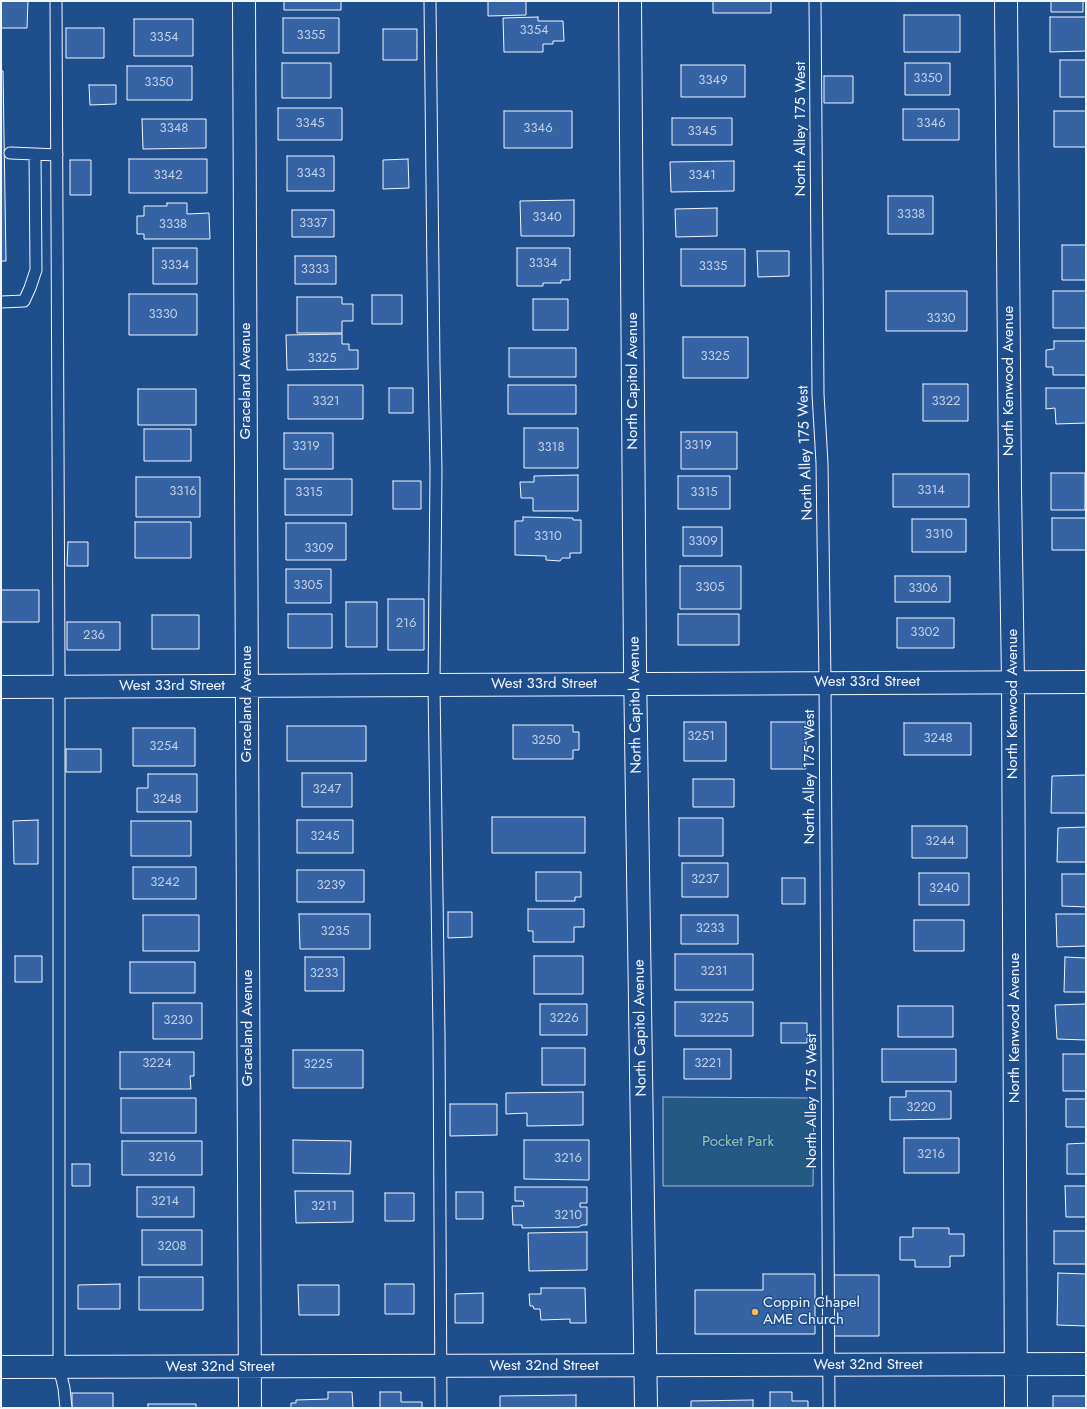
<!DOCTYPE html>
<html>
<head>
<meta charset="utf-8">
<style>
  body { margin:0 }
  #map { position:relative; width:1087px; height:1409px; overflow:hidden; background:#1f4e8c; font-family:Jost,sans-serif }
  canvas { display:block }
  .frame { position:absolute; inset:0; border:2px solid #f2f6ff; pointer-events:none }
</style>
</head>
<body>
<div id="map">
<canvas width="1087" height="1409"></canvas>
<div class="frame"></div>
</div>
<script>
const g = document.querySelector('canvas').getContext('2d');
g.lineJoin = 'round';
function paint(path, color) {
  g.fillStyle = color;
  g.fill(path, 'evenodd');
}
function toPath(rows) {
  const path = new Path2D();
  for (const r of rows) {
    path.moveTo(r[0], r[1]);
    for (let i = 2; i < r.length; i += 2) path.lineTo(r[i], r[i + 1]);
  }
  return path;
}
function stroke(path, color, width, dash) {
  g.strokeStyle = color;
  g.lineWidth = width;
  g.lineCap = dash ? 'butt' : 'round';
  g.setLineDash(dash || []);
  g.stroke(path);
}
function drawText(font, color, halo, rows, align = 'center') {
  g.font = font + ' Jost,sans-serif';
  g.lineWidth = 3;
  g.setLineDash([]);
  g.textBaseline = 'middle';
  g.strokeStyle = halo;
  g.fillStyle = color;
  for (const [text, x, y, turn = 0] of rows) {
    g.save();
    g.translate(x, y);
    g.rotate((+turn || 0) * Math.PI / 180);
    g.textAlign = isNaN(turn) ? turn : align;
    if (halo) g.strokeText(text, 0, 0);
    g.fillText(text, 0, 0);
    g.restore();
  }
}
const green = toPath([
  [663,1097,814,1098,813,1186,663,1186,663,1097]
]);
const building = toPath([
  [1,1,28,1,27,28,1,28,1,1],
  [284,1,341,1,341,10,284,10,284,1],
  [488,1,526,1,526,15,488,16,488,1],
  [713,1,771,1,771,13,713,13,713,1],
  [1051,1,1083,1,1083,12,1051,12,1051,1],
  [904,15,960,15,960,52,904,52,904,15],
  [538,17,538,21,563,21,564,41,553,41,553,44,543,44,543,52,504,52,503,18,538,17],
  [1050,17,1086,17,1086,51,1050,52,1050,17],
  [283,18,339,18,339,53,283,53,283,18],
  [134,19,193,19,193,56,134,56,134,19],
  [66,28,104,28,104,58,66,58,66,28],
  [383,29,417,29,417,60,383,60,383,29],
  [1060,60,1086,60,1086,97,1060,97,1060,60],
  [282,63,331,63,331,98,282,98,282,63],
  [905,63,950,63,950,95,905,95,905,63],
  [681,65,745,65,745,97,681,97,681,65],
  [127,66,192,66,192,100,127,100,127,66],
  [1,71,3,71,6,261,1,261,1,71],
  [824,76,853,76,853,103,824,103,824,76],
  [89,85,116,85,116,104,90,105,89,85],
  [278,108,342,108,342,140,278,140,278,108],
  [903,109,959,109,959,140,903,140,903,109],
  [504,111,572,111,572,148,504,148,504,111],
  [1054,111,1086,111,1086,147,1054,147,1054,111],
  [672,118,732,118,732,145,672,145,672,118],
  [142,119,206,119,206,148,143,149,142,119],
  [287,156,334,156,334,191,287,191,287,156],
  [129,159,207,159,207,193,129,193,129,159],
  [408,159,409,188,383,189,383,160,408,159],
  [70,160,91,160,91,195,70,195,70,160],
  [734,161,734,191,671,192,670,162,734,161],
  [888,196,933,196,933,234,888,234,888,196],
  [574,200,574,236,521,236,520,201,574,200],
  [167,203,187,203,187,214,209,213,210,239,144,239,144,234,137,234,137,216,144,216,144,206,167,206,167,203],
  [717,208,717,236,676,237,675,209,717,208],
  [292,210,334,210,334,237,292,237,292,210],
  [1062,245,1086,245,1086,280,1062,280,1062,245],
  [153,248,197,248,197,284,153,284,153,248],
  [517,248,570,248,570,280,561,280,561,283,543,283,543,286,517,286,517,248],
  [681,249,745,249,745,286,681,286,681,249],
  [757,251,789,251,789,276,758,277,757,251],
  [295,256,336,256,336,284,295,284,295,256],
  [886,291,967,291,967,331,886,331,886,291],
  [1053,291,1086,291,1086,328,1053,328,1053,291],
  [129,294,197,294,197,335,129,335,129,294],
  [372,295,402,295,402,324,372,324,372,295],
  [297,297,342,297,342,304,353,304,353,321,342,321,342,333,297,333,297,297],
  [533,299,568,299,568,330,533,330,533,299],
  [342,334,342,344,349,344,349,350,358,350,358,369,287,370,286,335,342,334],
  [683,337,748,337,748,378,683,378,683,337],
  [1054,341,1086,341,1086,375,1053,375,1053,367,1046,367,1046,350,1054,349,1054,341],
  [509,348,576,348,576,377,509,377,509,348],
  [923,384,968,384,968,421,923,421,923,384],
  [288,385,363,385,363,419,288,419,288,385],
  [508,385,576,385,576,414,508,414,508,385],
  [389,388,413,388,413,413,389,413,389,388],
  [1046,388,1086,388,1086,423,1056,424,1055,408,1046,409,1046,388],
  [138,389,196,389,196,425,138,425,138,389],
  [524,428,578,428,578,468,524,468,524,428],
  [144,429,191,429,191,461,144,461,144,429],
  [681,432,737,432,737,469,681,469,681,432],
  [284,433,333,433,333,469,284,469,284,433],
  [1051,473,1085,473,1085,510,1051,510,1051,473],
  [893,474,969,474,969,507,893,507,893,474],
  [578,475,578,511,533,511,533,498,521,498,520,482,534,482,534,476,578,475],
  [678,476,730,476,730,509,678,509,678,476],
  [136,477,200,477,200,517,136,517,136,477],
  [285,479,352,479,352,515,285,515,285,479],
  [393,481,421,481,421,509,393,509,393,481],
  [523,517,573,518,573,520,581,520,581,553,570,553,570,558,562,558,560,561,546,560,546,556,515,555,515,521,523,521,523,517],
  [1052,518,1086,518,1086,550,1052,550,1052,518],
  [912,519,966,519,966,552,912,552,912,519],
  [135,522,191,522,191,558,135,558,135,522],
  [286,523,346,523,346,560,286,560,286,523],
  [683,527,722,527,722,556,683,556,683,527],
  [68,542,88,542,88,566,67,566,68,542],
  [680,566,741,566,741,609,680,609,680,566],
  [286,569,331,569,331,603,286,603,286,569],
  [895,576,950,576,950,602,895,602,895,576],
  [1,590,39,590,39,622,1,622,1,590],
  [388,599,424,599,424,650,388,650,388,599],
  [346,602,377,602,377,647,346,647,346,602],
  [288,614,332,614,332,648,288,648,288,614],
  [678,614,739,614,739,645,678,645,678,614],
  [152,615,199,615,199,649,152,649,152,615],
  [897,618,954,618,954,648,897,648,897,618],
  [67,622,120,622,120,650,67,650,67,622],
  [684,722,726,722,726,761,684,761,684,722],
  [771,722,806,722,806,769,771,769,771,722],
  [904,723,971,723,971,755,904,755,904,723],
  [513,725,573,725,573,732,579,732,579,750,573,750,573,759,513,759,513,725],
  [287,726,366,726,366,761,287,761,287,726],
  [133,728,195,728,195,766,133,766,133,728],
  [66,749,101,749,101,772,66,772,66,749],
  [302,773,352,773,352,807,302,807,302,773],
  [148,774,197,774,197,812,137,812,137,788,148,788,148,774],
  [1086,775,1086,813,1051,813,1052,776,1086,775],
  [693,779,734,779,734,807,693,807,693,779],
  [492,817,585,817,585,853,492,853,492,817],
  [679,818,723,818,723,856,679,856,679,818],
  [38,820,38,864,14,864,13,821,38,820],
  [297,820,353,820,353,853,297,853,297,820],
  [131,821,191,821,191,856,131,856,131,821],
  [912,826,967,826,967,858,912,858,912,826],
  [1086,827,1086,862,1057,862,1058,828,1086,827],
  [682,863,728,863,728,897,682,897,682,863],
  [133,867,196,867,196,899,133,899,133,867],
  [297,870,364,870,364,902,297,902,297,870],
  [536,872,581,872,581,897,575,897,575,901,536,901,536,872],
  [919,873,969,873,969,905,919,905,919,873],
  [1062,874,1086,874,1086,907,1062,906,1062,874],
  [782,878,805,878,805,904,782,904,782,878],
  [528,909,584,909,584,927,574,927,574,942,533,942,533,931,528,931,528,909],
  [448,912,472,912,472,937,448,938,448,912],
  [299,914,370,914,370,949,300,949,299,914],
  [1056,914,1086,914,1086,946,1057,947,1056,914],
  [143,915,199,915,199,951,143,951,143,915],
  [681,915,738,915,738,944,681,944,681,915],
  [914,920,964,920,964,951,914,951,914,920],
  [675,954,753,954,753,990,675,990,675,954],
  [15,956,42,956,42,982,15,982,15,956],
  [534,956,583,956,583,994,534,994,534,956],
  [305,957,344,957,344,991,305,991,305,957],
  [1065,957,1086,958,1086,992,1064,992,1065,957],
  [130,962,195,962,195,993,130,993,130,962],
  [675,1002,753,1002,753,1036,675,1036,675,1002],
  [153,1003,202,1003,202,1039,153,1039,153,1003],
  [540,1004,587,1004,587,1035,540,1035,540,1004],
  [1086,1004,1086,1040,1057,1039,1055,1005,1086,1004],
  [898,1006,953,1006,953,1037,898,1037,898,1006],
  [781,1023,807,1023,807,1043,781,1043,781,1023],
  [542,1048,585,1048,585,1085,542,1085,542,1048],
  [684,1049,731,1049,731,1079,684,1079,684,1049],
  [882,1049,956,1049,956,1082,882,1082,882,1049],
  [293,1050,363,1050,363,1088,293,1088,293,1050],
  [120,1052,194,1052,194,1076,190,1076,191,1089,120,1089,120,1052],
  [1063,1054,1086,1054,1086,1091,1063,1091,1063,1054],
  [906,1091,951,1091,951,1119,890,1120,890,1097,906,1097,906,1091],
  [583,1092,583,1125,527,1126,527,1113,506,1114,506,1093,583,1092],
  [121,1098,196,1098,196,1133,121,1133,121,1098],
  [1066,1099,1086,1099,1086,1127,1066,1127,1066,1099],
  [450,1104,497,1104,497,1135,450,1136,450,1104],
  [904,1138,959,1138,959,1173,904,1173,904,1138],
  [293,1140,351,1141,350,1174,293,1173,293,1140],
  [524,1140,589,1140,589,1180,524,1179,524,1140],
  [122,1141,202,1141,202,1175,122,1175,122,1141],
  [1086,1143,1086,1174,1067,1174,1067,1144,1086,1143],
  [72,1164,90,1164,90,1186,72,1186,72,1164],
  [1065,1186,1086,1186,1086,1217,1066,1217,1065,1186],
  [137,1187,194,1187,194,1217,137,1217,137,1187],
  [515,1187,587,1187,587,1203,580,1203,580,1207,587,1207,587,1225,582,1225,579,1227,522,1228,522,1225,513,1225,512,1206,524,1206,523,1201,515,1201,515,1187],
  [295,1191,353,1191,353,1222,296,1223,295,1191],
  [456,1192,483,1192,483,1219,456,1219,456,1192],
  [385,1193,414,1193,414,1221,385,1221,385,1193],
  [913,1228,949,1228,949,1234,964,1234,964,1256,950,1256,950,1267,915,1267,915,1260,900,1260,900,1237,913,1237,913,1228],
  [142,1230,202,1230,202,1265,142,1265,142,1230],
  [1054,1231,1086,1231,1086,1264,1054,1264,1054,1231],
  [587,1232,587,1270,529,1271,528,1233,587,1232],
  [1058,1273,1086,1274,1086,1326,1057,1325,1058,1273],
  [763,1274,815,1274,815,1334,695,1334,695,1290,763,1290,763,1274],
  [831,1275,879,1275,879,1336,831,1336,831,1275],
  [139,1277,203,1277,203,1310,139,1310,139,1277],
  [120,1284,120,1309,78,1309,78,1285,120,1284],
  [385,1284,414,1284,414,1314,385,1314,385,1284],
  [298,1285,339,1285,339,1315,299,1315,298,1285],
  [541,1288,585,1288,586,1323,570,1323,570,1319,541,1320,540,1309,534,1309,533,1306,530,1306,529,1294,541,1294,541,1288],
  [483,1293,483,1323,455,1323,455,1294,483,1293],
  [328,1392,352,1392,353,1408,291,1408,291,1403,296,1403,296,1400,328,1399,328,1392],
  [380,1392,401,1392,401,1402,422,1402,422,1408,380,1408,380,1392],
  [770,1392,792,1392,792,1401,808,1401,808,1408,770,1408,770,1392],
  [72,1393,113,1393,113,1408,72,1408,72,1393],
  [576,1395,576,1408,500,1408,500,1396,576,1395],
  [1053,1396,1086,1396,1086,1408,1053,1408,1053,1396],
  [753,1400,753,1408,691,1408,691,1401,753,1400],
  [148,1404,196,1404,196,1408,148,1408,148,1404]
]);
const service = toPath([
  [56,1,59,663,59,1367,64,1388,66,1408],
  [430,1,434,365,436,470,434,685,439,1034,441,1408],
  [815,1,818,394,822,463,825,682,829,1408],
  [10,153,35,154],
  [1,302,24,301,30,288,36,270,35,154,57,155]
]);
const minor = toPath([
  [244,1,250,1408],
  [1006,1,1010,487,1013,682,1016,1408],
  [1,687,1086,682],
  [1,1367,1086,1364]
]);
const secondary = toPath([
  [630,1,635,667,646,1408]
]);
const markers = [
  [755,1312,4,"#ffb74d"]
];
const numberNames = [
  ["3354",534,31],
  ["3355",311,36],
  ["3354",164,38],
  ["3350",928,79],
  ["3349",713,81],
  ["3350",159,83],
  ["3345",310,124],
  ["3346",931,124],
  ["3348",174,129],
  ["3346",538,129],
  ["3345",702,132],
  ["3343",311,174],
  ["3342",168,176],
  ["3341",702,176],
  ["3338",911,215],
  ["3340",547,218],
  ["3337",313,224],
  ["3338",173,225],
  ["3334",543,264],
  ["3334",175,266],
  ["3335",713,267],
  ["3333",315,270],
  ["3330",163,315],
  ["3330",941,319],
  ["3325",715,357],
  ["3325",322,359],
  ["3321",326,402],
  ["3322",946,402],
  ["3319",698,446],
  ["3319",306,447],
  ["3318",551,448],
  ["3314",931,491],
  ["3316",183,492],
  ["3315",309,493],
  ["3315",704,493],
  ["3310",939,535],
  ["3310",548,537],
  ["3309",703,542],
  ["3309",319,549],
  ["3305",308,586],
  ["3305",710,588],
  ["3306",923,589],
  ["216",406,624],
  ["3302",925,633],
  ["236",94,636],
  ["3251",701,737],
  ["3248",938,739],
  ["3250",546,741],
  ["3254",164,747],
  ["3247",327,790],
  ["3248",167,800],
  ["3245",325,837],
  ["3244",940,842],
  ["3237",705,880],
  ["3242",165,883],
  ["3239",331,886],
  ["3240",944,889],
  ["3233",710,929],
  ["3235",335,932],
  ["3231",714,972],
  ["3233",324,974],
  ["3226",564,1019],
  ["3225",714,1019],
  ["3230",178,1021],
  ["3224",157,1064],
  ["3221",708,1064],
  ["3225",318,1065],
  ["3220",921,1108],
  ["3216",931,1155],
  ["3216",162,1158],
  ["3216",568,1159],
  ["3214",165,1202],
  ["3211",324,1207],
  ["3210",568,1216],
  ["3208",172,1247]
];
const streetNames = [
  ["North Alley 175 West",801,129,-90],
  ["Graceland Avenue",246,381,-90],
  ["North Capitol Avenue",633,381,-90],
  ["North Kenwood Avenue",1009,381,-90],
  ["North Alley 175 West",806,453,-92],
  ["West 33rd Street",867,682],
  ["West 33rd Street",544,684],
  ["West 33rd Street",172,686],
  ["Graceland Avenue",247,704,-90],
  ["North Kenwood Avenue",1013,704,-90],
  ["North Capitol Avenue",636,705,-91],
  ["North Alley 175 West",810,777,-90],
  ["Graceland Avenue",248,1028,-90],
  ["North Capitol Avenue",641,1028,-91],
  ["North Kenwood Avenue",1015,1028,-90],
  ["North Alley 175 West",812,1101,-90],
  ["West 32nd Street",868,1365],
  ["West 32nd Street",544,1366],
  ["West 32nd Street",220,1367]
];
const parkNames = [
  ["Pocket Park",738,1142]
];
const poiNames = [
  ["Coppin Chapel",763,1303],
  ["AME Church",763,1320]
];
paint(green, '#245a82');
stroke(green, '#a8bbd7', 1);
paint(building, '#3563a3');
stroke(building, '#f2f6ff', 1);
stroke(service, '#f2f6ff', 13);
stroke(minor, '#f2f6ff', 24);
stroke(secondary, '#f2f6ff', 24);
stroke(service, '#1f4e8c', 11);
stroke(minor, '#1f4e8c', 22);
stroke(secondary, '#1f4e8c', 22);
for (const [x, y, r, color] of markers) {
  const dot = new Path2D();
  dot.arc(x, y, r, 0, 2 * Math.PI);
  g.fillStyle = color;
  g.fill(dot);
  stroke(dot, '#1f4e8c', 1.5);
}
drawText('13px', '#c3d1e8', null, numberNames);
drawText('15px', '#f2f6ff', '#1f4e8c', streetNames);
drawText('15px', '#97c8a6', '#1f4e8c', parkNames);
drawText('15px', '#f2f6ff', '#1f4e8c', poiNames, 'left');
</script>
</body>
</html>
